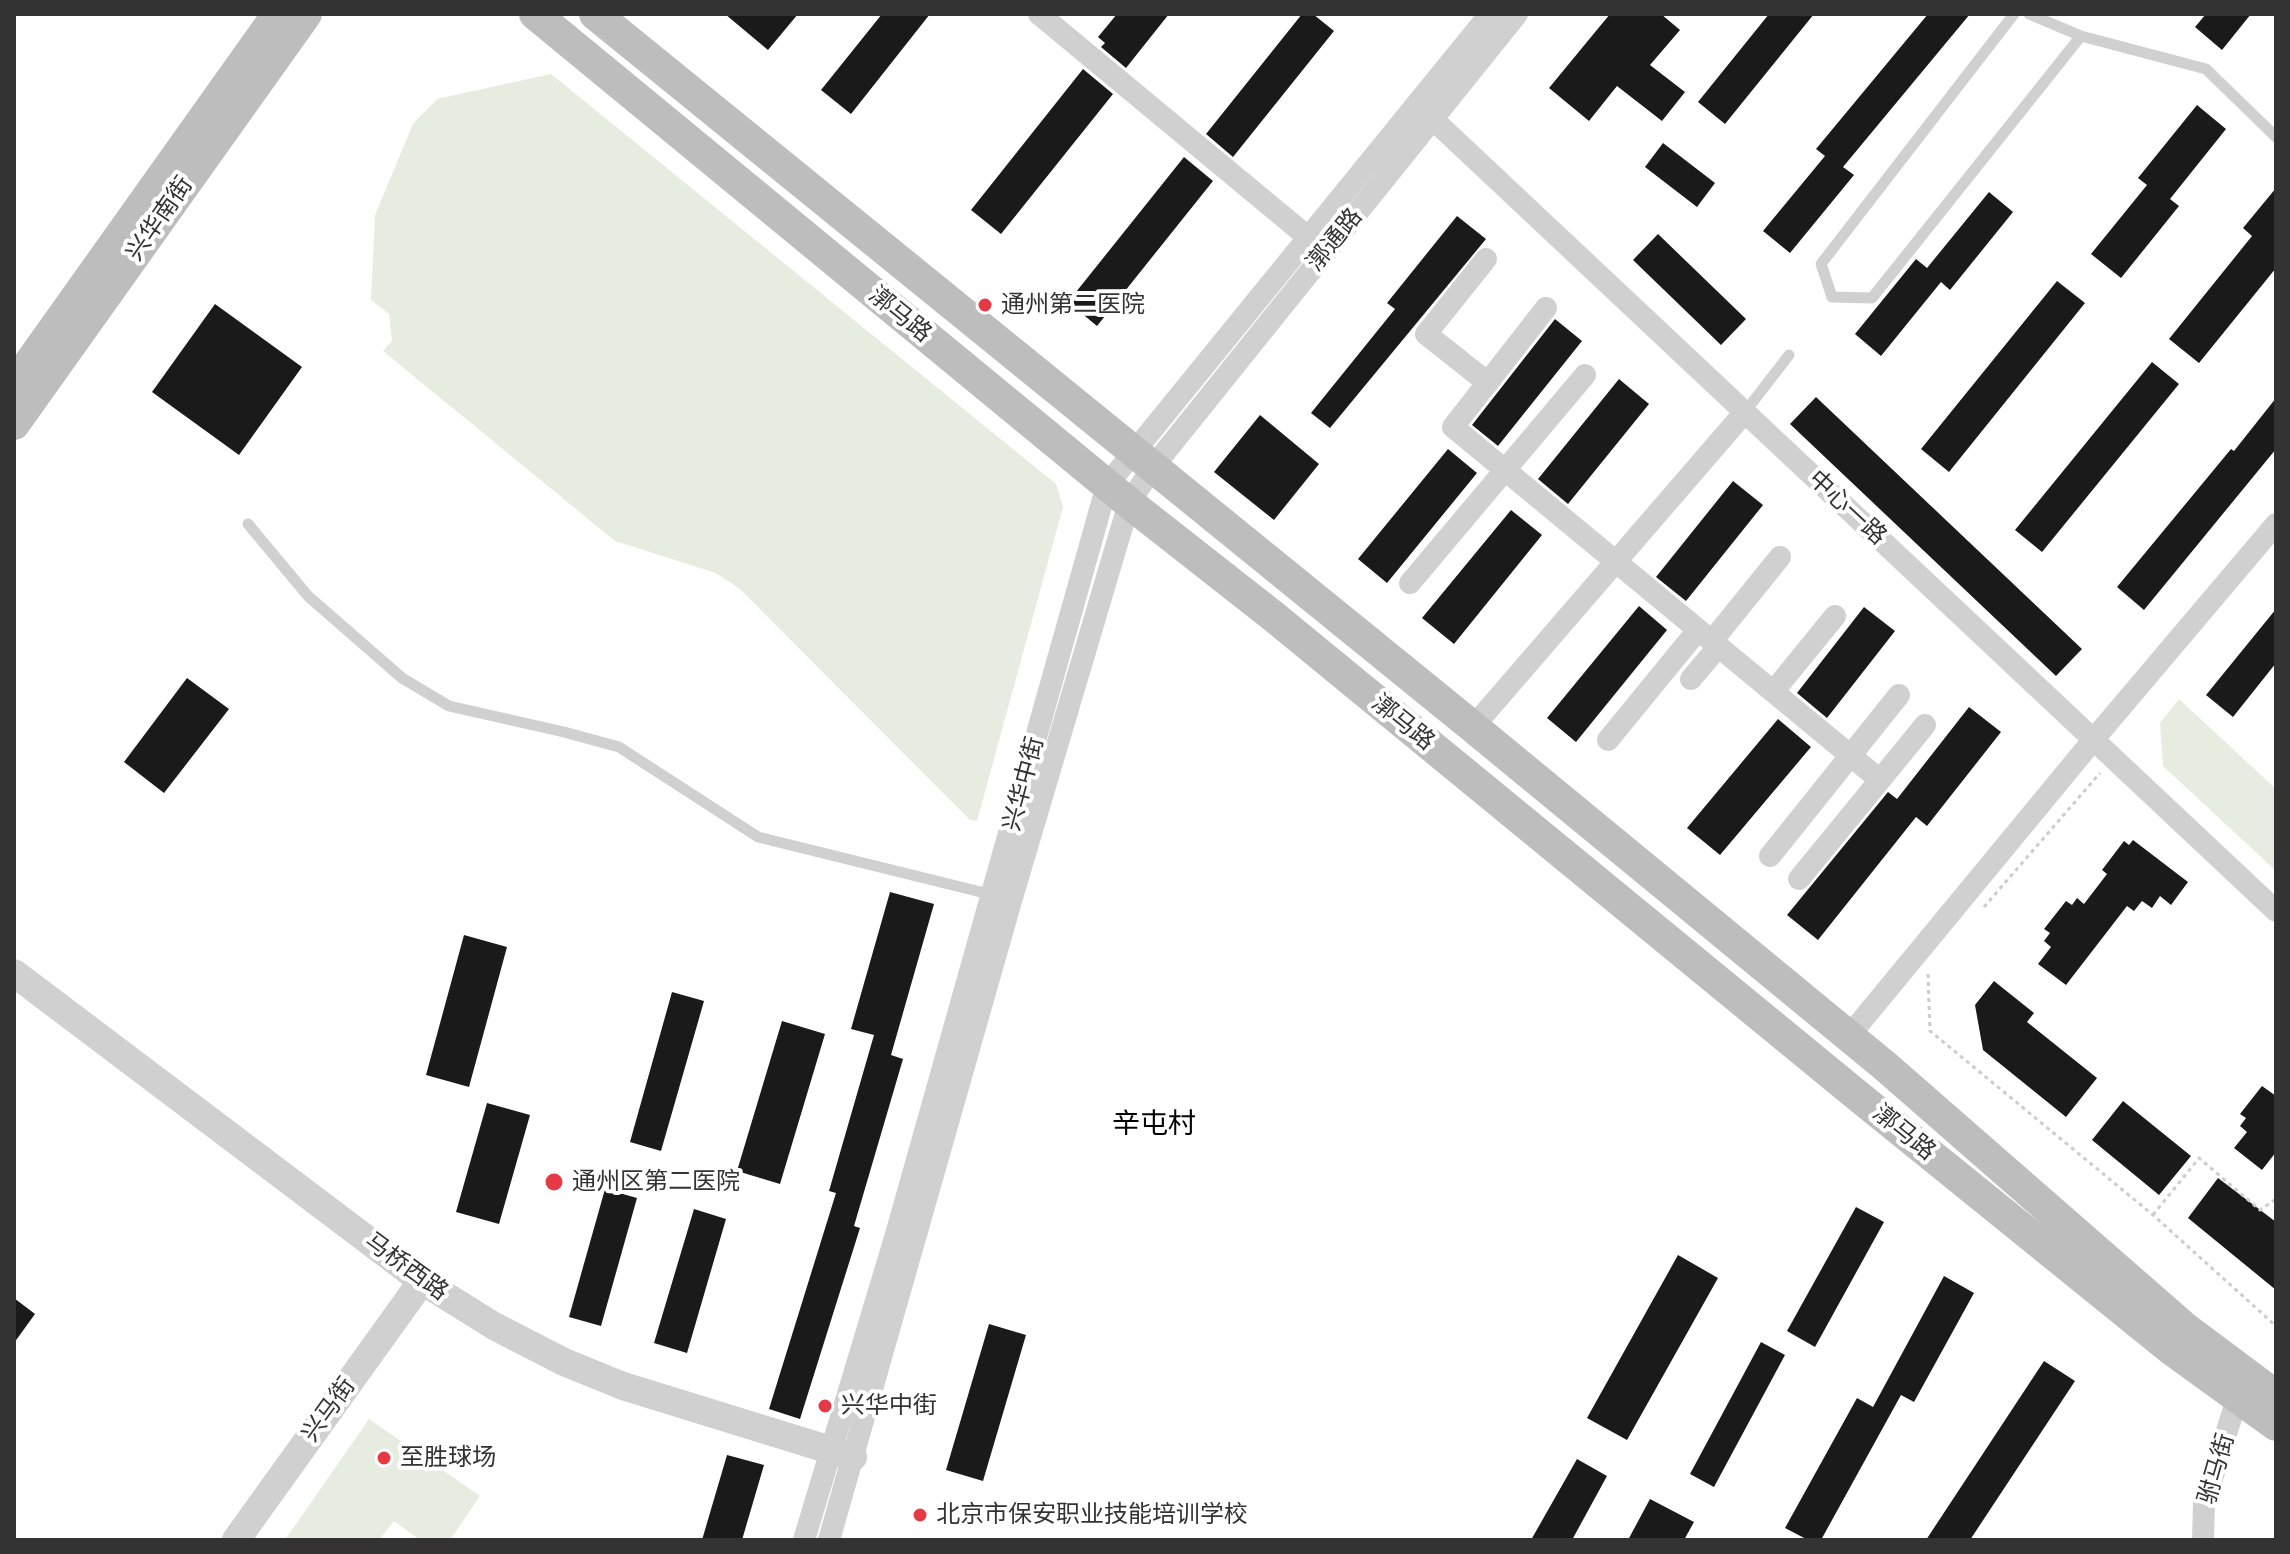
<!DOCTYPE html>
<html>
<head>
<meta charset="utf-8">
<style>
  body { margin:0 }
  #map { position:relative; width:2290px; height:1554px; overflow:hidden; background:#fff; font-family:"Open Sans",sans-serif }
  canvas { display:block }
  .frame { position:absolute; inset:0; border:16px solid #333; pointer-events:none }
</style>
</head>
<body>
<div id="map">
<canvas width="2290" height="1554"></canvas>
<div class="frame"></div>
</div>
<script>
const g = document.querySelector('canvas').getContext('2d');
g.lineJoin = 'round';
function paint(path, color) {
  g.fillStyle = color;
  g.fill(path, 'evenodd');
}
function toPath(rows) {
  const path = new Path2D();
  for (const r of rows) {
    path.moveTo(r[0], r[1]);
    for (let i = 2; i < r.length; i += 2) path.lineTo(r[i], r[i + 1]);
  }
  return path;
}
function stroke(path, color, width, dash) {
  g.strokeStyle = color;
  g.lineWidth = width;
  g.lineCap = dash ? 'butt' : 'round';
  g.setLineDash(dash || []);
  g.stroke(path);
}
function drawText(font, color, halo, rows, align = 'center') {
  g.font = font + ' "Open Sans","Noto Sans SC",sans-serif';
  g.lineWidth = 8;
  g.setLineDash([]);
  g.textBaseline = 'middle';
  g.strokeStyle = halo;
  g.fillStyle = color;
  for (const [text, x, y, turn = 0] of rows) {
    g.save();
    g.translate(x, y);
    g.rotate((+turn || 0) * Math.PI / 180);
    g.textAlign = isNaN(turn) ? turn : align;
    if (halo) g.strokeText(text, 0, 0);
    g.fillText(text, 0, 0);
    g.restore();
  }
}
const green = toPath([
  [551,74,1056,484,1063,507,977,821,970,820,740,589,716,573,615,541,383,351,392,341,389,314,371,300,375,215,413,124,437,99],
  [2179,699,2276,789,2276,871,2163,766,2160,723],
  [369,1419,480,1496,450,1540,420,1540,394,1521,379,1540,285,1540]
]);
const building = toPath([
  [725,14,798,14,768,50],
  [882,14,930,14,851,114,821,90],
  [1117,14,1169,14,1126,68,1101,47,1105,43,1098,37],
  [1302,14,1313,14,1334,31,1233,157,1206,134],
  [1610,14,1661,14,1680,30,1650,65,1685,92,1662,121,1617,86,1589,121,1549,88],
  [1769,14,1814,14,1725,124,1698,102],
  [1928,14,1970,14,1843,167,1854,175,1790,253,1763,231,1825,156,1816,149],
  [2206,14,2251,14,2222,50,2195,27],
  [1083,69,1113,94,1001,234,971,210],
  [2197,105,2226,129,2170,199,2179,206,2121,278,2091,254,2147,185,2138,178],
  [1663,143,1715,183,1697,207,1645,167],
  [1184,157,1213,181,1097,326,1068,302],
  [2276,188,2276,268,2199,363,2169,339,2252,236,2243,228],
  [1989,192,2013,212,1950,290,1941,282,1881,356,1855,334,1916,259,1927,268],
  [1457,216,1486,239,1330,428,1311,413,1395,309,1387,303],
  [1658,234,1746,319,1721,345,1633,260],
  [2057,281,2085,303,1949,472,1921,449],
  [215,304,302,367,239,455,152,392],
  [1555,319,1582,341,1498,446,1472,425],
  [2152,362,2179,384,2042,552,2015,530],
  [1619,379,1649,404,1568,504,1538,479],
  [1816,397,2082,649,2056,676,1790,424],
  [2276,398,2276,449,2144,610,2117,587,2231,449,2234,451],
  [1260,415,1319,464,1274,520,1214,472],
  [1448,449,1477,473,1387,583,1358,559],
  [1733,481,1763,505,1686,601,1656,577],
  [1511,510,1542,535,1454,644,1422,618],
  [1639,606,1667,630,1576,742,1547,718],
  [1864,607,1895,631,1827,718,1797,693],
  [2276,609,2276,663,2233,717,2206,695],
  [187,678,229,709,164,793,124,762],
  [1969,707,2001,732,1927,826,1916,817,1818,940,1787,915,1888,792,1897,799],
  [1778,719,1811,747,1720,855,1687,828],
  [2133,840,2188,882,2171,905,2160,896,2152,908,2142,901,2134,911,2127,906,2066,985,2038,964,2051,947,2044,941,2050,933,2044,929,2066,901,2072,905,2077,898,2084,904,2107,874,2102,870,2124,841,2129,845],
  [890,892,934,904,891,1055,903,1059,854,1226,860,1228,800,1419,769,1409,836,1193,829,1191,874,1035,851,1029],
  [464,935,507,947,469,1087,426,1075],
  [1994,981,2034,1013,2027,1022,2097,1078,2066,1117,1983,1050,1975,1005],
  [672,992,704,1001,661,1151,630,1142],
  [782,1021,825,1034,780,1184,737,1171],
  [2262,1086,2276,1096,2276,1152,2262,1170,2234,1148,2247,1132,2240,1126,2246,1118,2240,1114],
  [2123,1101,2191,1156,2159,1195,2092,1140],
  [487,1103,530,1115,499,1224,456,1212],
  [2218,1178,2276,1222,2276,1290,2188,1218],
  [605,1189,637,1198,601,1326,569,1317],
  [1856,1207,1884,1222,1815,1347,1787,1331],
  [694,1209,726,1219,687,1353,654,1343],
  [1678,1255,1718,1278,1627,1440,1587,1418],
  [1944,1276,1974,1293,1914,1402,1901,1395,1821,1540,1808,1540,1785,1528,1857,1398,1873,1407],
  [14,1298,35,1314,14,1343],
  [989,1324,1026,1335,983,1481,946,1470],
  [1761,1342,1785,1355,1714,1487,1690,1474],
  [2044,1361,2075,1381,1970,1540,1926,1540],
  [727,1455,764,1465,742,1540,702,1540],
  [1577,1459,1607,1476,1572,1540,1531,1540],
  [1650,1499,1694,1522,1684,1540,1628,1540]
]);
const path = toPath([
  [1984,907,2100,773],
  [1928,974,1930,1031,2153,1215,2276,1326],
  [2153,1215,2199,1158,2260,1210,2276,1199]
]);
const service = toPath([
  [2014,14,1821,264,1832,297,1872,298,2081,36],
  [2029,14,2081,36,2206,69,2276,137],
  [1745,412,1789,355],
  [248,524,308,596,402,678,449,706,564,732,619,747,758,837,993,895]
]);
const minor = toPath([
  [1039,14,1309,238],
  [1422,109,2276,911],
  [1486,259,1426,334,1488,383],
  [1546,308,1453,427,1880,780],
  [1410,583,1585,375],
  [1712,641,1780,557],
  [1691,679,1718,647],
  [1773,692,1835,616],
  [1473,727,1745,412],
  [1608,740,1698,630],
  [1770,856,1899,695],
  [1799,879,1925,725],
  [1849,1036,2094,739,2276,524],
  [804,1540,895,1238,1107,485,1490,14],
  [829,1540,1011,901,1129,503,1153,467,1517,14],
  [2203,1540,2204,1504,2237,1399]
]);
const tertiary = toPath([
  [14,973,422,1281,494,1326,564,1362,623,1386,853,1457],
  [236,1540,422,1281]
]);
const secondary = toPath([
  [535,14,1129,503,1273,616,1858,1096,2171,1349,2276,1425],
  [595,14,1473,727,1885,1066,2185,1328,2276,1396],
  [14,385,278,14],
  [14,424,306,14]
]);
const markers = [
  [985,305,8,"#e63946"],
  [554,1182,10,"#e63946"],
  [825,1406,8,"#e63946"],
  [384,1458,8,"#e63946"],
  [920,1515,8,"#e63946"]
];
const streetNames = [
  ["兴华南街",160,219,-55],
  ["漷通路",1335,240,-51],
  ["漷马路",900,315,39],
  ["中心一路",1847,508,43],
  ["漷马路",1403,723,39],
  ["兴华中街",1024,784,-75],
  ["漷马路",1904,1133,39],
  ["马桥西路",406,1267,36],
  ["兴马街",329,1410,-54],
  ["驸马街",2217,1469,-74]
];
const poiNames = [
  ["通州第二医院",1001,305],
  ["通州区第二医院",572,1182],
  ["兴华中街",841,1406],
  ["至胜球场",400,1458],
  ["北京市保安职业技能培训学校",936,1515]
];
const quarterNames = [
  ["辛屯村",1154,1125]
];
paint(green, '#e6ecdf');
paint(building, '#1a1a1a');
stroke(path, '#cdcdcd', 3, [4, 4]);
stroke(service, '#d0d0d0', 11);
stroke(minor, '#d0d0d0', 22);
stroke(tertiary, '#d0d0d0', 28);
stroke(secondary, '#bdbdbd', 32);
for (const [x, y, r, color] of markers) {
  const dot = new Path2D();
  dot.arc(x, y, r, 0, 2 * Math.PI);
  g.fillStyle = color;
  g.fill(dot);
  stroke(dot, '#fff', 3);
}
drawText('24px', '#333', '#fff', streetNames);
drawText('24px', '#333', '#fff', poiNames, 'left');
drawText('28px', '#000', '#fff', quarterNames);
</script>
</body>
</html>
